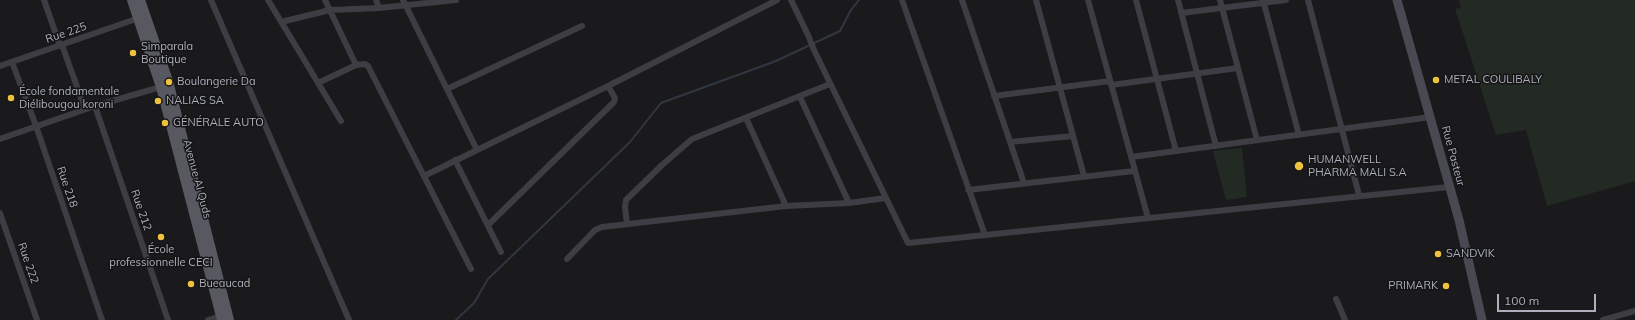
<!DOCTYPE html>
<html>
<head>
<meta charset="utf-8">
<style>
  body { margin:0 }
  #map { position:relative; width:1635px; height:320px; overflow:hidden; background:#1a1a1c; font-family:Mulish,sans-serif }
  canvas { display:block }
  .scale { position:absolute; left:1497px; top:294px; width:99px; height:18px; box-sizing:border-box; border:2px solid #adb0bb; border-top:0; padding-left:5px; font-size:12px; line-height:14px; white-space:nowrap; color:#adb0bb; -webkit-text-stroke:3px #151517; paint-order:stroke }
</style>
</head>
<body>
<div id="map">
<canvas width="1635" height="320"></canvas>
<div class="scale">100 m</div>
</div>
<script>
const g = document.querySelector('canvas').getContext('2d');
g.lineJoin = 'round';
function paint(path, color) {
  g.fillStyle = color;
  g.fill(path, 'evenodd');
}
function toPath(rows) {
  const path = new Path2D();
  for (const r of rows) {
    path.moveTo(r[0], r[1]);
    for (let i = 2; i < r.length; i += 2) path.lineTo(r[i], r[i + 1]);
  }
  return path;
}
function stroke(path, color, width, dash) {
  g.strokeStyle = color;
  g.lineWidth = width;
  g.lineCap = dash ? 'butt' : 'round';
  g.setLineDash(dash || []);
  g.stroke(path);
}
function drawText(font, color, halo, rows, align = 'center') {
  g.font = font + ' Mulish,sans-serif';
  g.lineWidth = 3;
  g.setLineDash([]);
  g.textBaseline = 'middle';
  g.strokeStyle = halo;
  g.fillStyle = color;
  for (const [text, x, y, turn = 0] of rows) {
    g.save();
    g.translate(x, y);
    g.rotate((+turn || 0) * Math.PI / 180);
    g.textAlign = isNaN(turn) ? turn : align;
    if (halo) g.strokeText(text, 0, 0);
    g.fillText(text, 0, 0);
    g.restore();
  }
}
const green = toPath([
  [1459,0,1635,0,1635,181,1547,206,1526,130,1496,135,1455,9,1461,8],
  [1242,148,1247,197,1226,200,1213,151]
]);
const stream = toPath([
  [456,320,474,303,488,279,630,142,661,103,776,61,840,31,851,10,859,0]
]);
const minor = toPath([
  [44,0,60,46],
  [211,0,349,320],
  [268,0,341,121],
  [325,0,356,65],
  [376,0,379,8],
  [403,0,477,150],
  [791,0,808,35,814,50,908,243,1449,187],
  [902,0,985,235],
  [962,0,1024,183],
  [1036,0,1084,176],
  [1088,0,1148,218],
  [1136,0,1176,151],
  [1178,0,1216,146],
  [1220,0,1257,140],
  [1263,0,1299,135],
  [1308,0,1359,195],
  [1181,13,1286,0],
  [281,22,330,10,379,8,456,0],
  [62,45,85,109],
  [12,62,36,126,102,320],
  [0,66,139,18],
  [318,83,356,65,365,64,368,66,471,269],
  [1111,85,1238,68],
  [447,89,582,26],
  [994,96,1110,81],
  [800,97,849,203,886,198],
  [95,106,168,320],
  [746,118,786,206,849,203],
  [0,139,95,106,164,86],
  [1010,142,1073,136],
  [1131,157,1431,117],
  [455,160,501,252],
  [424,176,608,86,777,0],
  [968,190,1134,171],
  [0,213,37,320],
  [627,224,625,207,626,200,662,165,692,139,830,84],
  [488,225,614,102,615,98,608,86],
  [567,259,595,230,602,227,786,206],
  [1336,299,1345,320],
  [208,320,224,315],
  [1603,320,1635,311]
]);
const secondary = toPath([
  [1397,0,1459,220,1482,320]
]);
const primary = toPath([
  [132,0,161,87,222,320],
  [140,0,168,81,229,320]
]);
const markers = [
  [133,53,4,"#eec23f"],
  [1436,80,4,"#eec23f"],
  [169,82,4,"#eec23f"],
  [11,98,4,"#eec23f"],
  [158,101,4,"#eec23f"],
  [165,123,4,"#eec23f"],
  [1299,166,5,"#eec23f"],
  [161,237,4,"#eec23f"],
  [1438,254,4,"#eec23f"],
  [191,284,4,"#eec23f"],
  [1446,286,4,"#eec23f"]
];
const streetNames = [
  ["Rue 225",66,33,-19],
  ["Rue Pasteur",1453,156,75],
  ["Avenue Al Quds",197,179,75],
  ["Rue 218",67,187,71],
  ["Rue 212",141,210,71],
  ["Rue 222",28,263,71]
];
const poiNames = [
  ["Simparala",141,47],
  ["Boutique",141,60],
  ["METAL COULIBALY",1444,80],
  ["Boulangerie Da",177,82],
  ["École fondamentale",19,92],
  ["Diélibougou koroni",19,105],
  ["NALIAS SA",166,101],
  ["GÉNÉRALE AUTO",173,123],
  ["HUMANWELL",1308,160],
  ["PHARMA MALI S.A",1308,173],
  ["École",161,250,"center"],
  ["professionnelle CECI",161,263,"center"],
  ["SANDVIK",1446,254],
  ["Bueaucad",199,284],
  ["PRIMARK",1438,286,"right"]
];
paint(green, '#222a23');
stroke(stream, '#303740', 2);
stroke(minor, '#3d3d43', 6);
stroke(secondary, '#494a51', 9);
stroke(primary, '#575860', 10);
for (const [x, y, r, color] of markers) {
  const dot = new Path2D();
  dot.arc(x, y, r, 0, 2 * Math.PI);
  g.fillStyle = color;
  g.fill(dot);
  stroke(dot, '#151517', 1.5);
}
drawText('11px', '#adb0bb', '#151517', streetNames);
drawText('11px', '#adb0bb', '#151517', poiNames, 'left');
</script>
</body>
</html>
